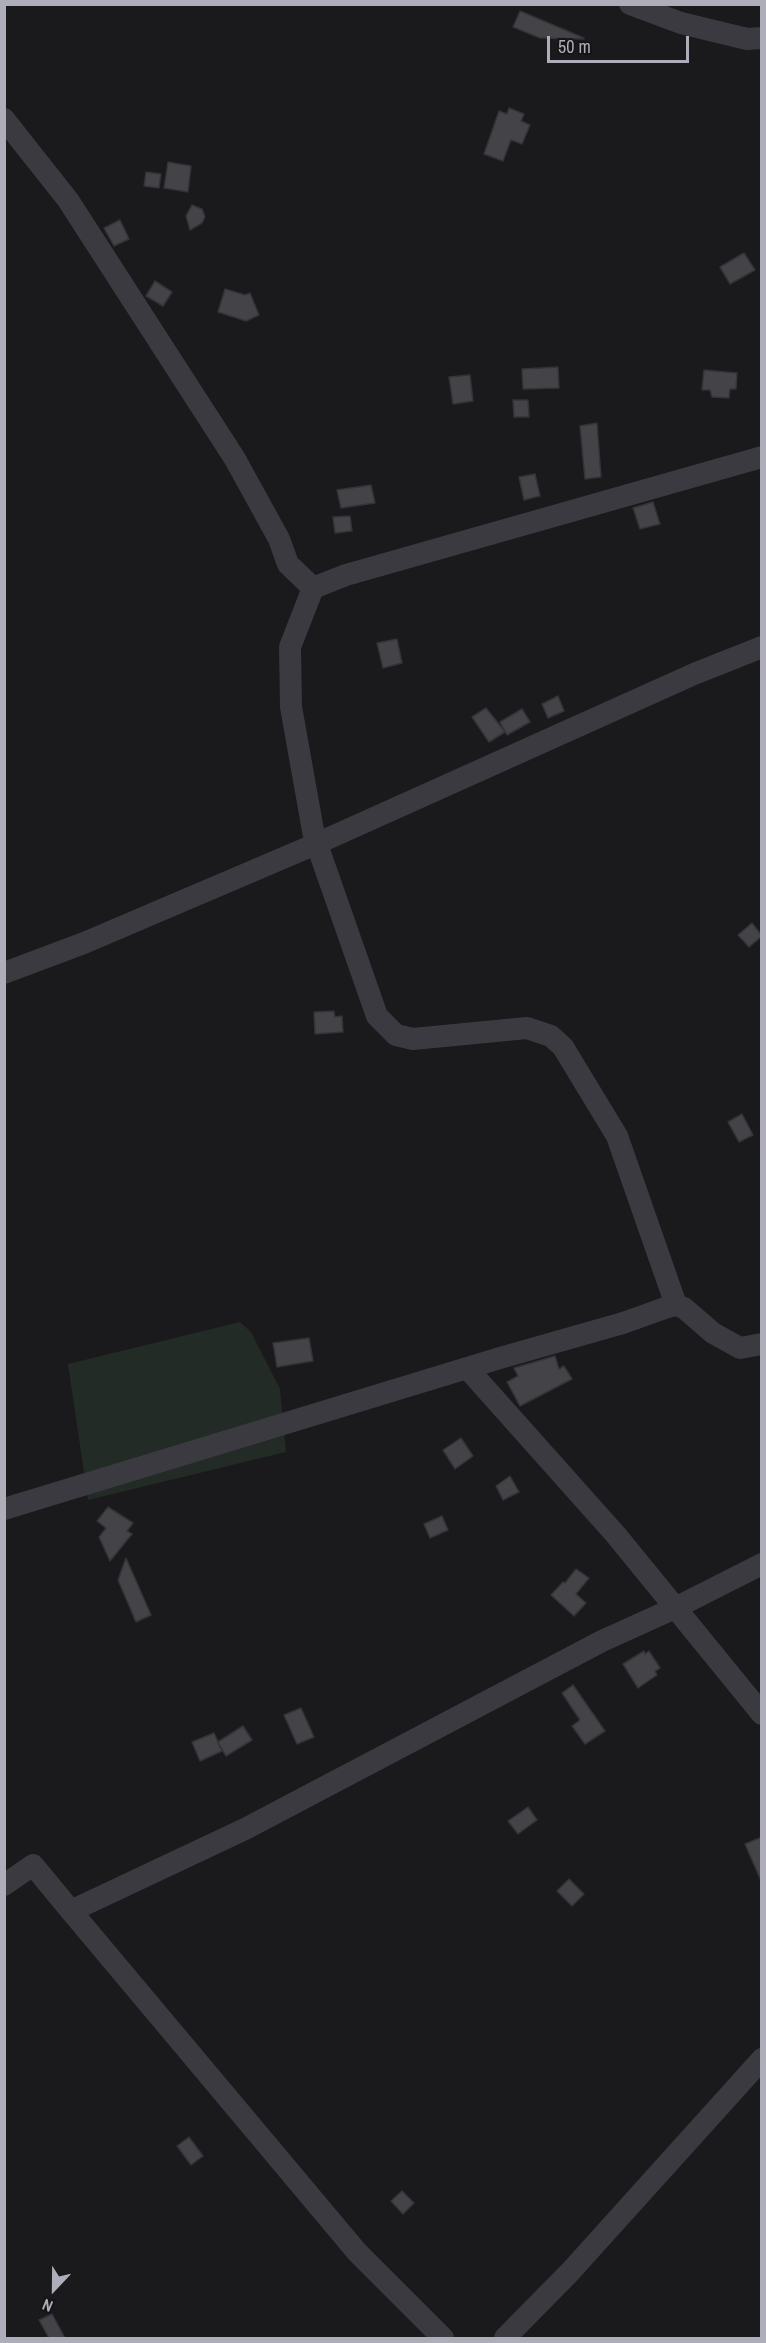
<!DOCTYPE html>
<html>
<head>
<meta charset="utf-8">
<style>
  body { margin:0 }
  #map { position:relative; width:766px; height:2343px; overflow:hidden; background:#1a191b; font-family:"Archivo Narrow",sans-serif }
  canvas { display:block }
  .frame { position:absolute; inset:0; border:6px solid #adaeb9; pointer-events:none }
  .north { position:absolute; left:24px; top:2259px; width:60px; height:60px; -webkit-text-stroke:4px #151416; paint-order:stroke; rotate:202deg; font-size:16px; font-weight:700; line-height:24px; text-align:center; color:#adaeb9 }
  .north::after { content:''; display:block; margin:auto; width:21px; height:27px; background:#adaeb9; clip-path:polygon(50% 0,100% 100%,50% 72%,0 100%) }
  .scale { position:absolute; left:547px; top:36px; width:142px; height:27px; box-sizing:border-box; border:3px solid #adaeb9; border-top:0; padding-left:8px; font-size:18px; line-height:21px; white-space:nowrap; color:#adaeb9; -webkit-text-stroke:4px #151416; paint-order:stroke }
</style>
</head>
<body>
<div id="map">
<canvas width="766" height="2343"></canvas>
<div class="frame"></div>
<div class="north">N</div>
<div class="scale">50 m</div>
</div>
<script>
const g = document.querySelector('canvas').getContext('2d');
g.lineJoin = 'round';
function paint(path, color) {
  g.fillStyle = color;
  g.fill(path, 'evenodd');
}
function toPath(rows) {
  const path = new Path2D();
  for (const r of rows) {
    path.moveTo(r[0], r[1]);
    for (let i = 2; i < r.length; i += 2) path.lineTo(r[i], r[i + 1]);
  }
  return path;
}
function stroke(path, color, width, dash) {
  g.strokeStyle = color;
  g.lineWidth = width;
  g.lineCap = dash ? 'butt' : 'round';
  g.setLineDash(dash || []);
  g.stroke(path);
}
const green = toPath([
  [240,1322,251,1332,280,1389,286,1452,88,1500,68,1364]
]);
const building = toPath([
  [520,11,584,38,584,39,540,38,513,27,520,11],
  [509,108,524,114,521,121,530,125,522,144,511,140,503,161,484,154,499,111,507,114,509,108],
  [168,162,191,166,188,192,164,188,168,162],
  [146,172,161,174,159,188,144,186,146,172],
  [192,205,202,209,205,217,202,223,190,230,186,216,192,205],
  [120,220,129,239,114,246,104,228,120,220],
  [744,253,755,270,730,284,720,267,744,253],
  [155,281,172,292,163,306,146,296,155,281],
  [225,289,245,295,250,293,259,315,246,321,218,312,225,289],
  [558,367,559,388,523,389,522,369,558,367],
  [704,370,737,373,736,389,730,389,729,398,712,397,710,390,702,390,704,370],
  [470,375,473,401,453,404,449,377,470,375],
  [513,400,528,400,529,417,514,417,513,400],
  [597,423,601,477,585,479,580,426,597,423],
  [535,474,540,496,524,500,519,477,535,474],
  [371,485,375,503,341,508,337,490,371,485],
  [653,502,660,524,640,529,633,508,653,502],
  [350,516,352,531,335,533,333,517,350,516],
  [397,639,402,663,383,668,377,643,397,639],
  [558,696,564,711,548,718,542,704,558,696],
  [486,708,505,732,489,742,472,717,486,708],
  [522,709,530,722,507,735,500,722,522,709],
  [752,923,762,936,749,947,738,935,752,923],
  [334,1011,335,1017,342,1016,343,1032,315,1034,314,1012,334,1011],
  [742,1114,753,1135,739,1142,728,1122,742,1114],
  [309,1338,313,1361,277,1367,273,1343,309,1338],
  [555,1356,559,1369,564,1366,572,1379,520,1406,507,1382,518,1376,514,1368,555,1356],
  [461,1438,473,1456,455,1469,443,1450,461,1438],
  [510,1476,519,1492,503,1500,496,1486,510,1476],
  [108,1507,133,1523,127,1531,132,1534,110,1561,99,1537,106,1528,97,1521,108,1507],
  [442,1516,448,1530,430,1538,424,1524,442,1516],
  [126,1558,151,1615,136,1622,118,1580,126,1558],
  [576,1569,589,1578,576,1594,586,1603,574,1616,551,1595,563,1582,565,1583,576,1569],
  [644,1651,645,1654,649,1651,660,1668,655,1671,657,1675,638,1688,623,1664,644,1651],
  [573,1685,605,1731,585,1744,572,1726,580,1720,562,1693,573,1685],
  [301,1708,314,1737,297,1744,284,1715,301,1708],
  [243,1726,252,1740,226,1756,218,1743,222,1751,200,1761,192,1742,214,1733,218,1742,243,1726],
  [528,1807,537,1820,518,1834,508,1821,528,1807],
  [762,1837,762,1883,745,1844,762,1837],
  [569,1879,584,1894,572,1906,557,1891,569,1879],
  [189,2137,203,2156,191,2165,177,2146,189,2137],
  [402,2191,414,2203,403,2214,391,2201,402,2191],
  [52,2314,65,2338,49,2338,39,2320,52,2314]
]);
const minor = toPath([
  [630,4,681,23,747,39,762,38],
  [4,119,68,200,235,459,279,539,288,564,313,588,346,575,762,457],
  [313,588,290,647,291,707,314,836,377,1016,396,1035,413,1039,527,1028,551,1036,563,1047,617,1136,676,1305],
  [4,973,84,943,316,844,694,674,762,647],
  [468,1369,616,1535,762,1714],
  [4,1509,500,1358,623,1323,665,1308,676,1305,684,1308,713,1333,740,1348,762,1344],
  [4,1885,33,1865,71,1911,245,1829,602,1641,675,1608,762,1564],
  [71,1911,357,2252,443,2338],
  [505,2338,570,2272,762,2059]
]);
paint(green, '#232b26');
paint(building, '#444348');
stroke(building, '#343337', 1.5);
stroke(minor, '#3b3a40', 22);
</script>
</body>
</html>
